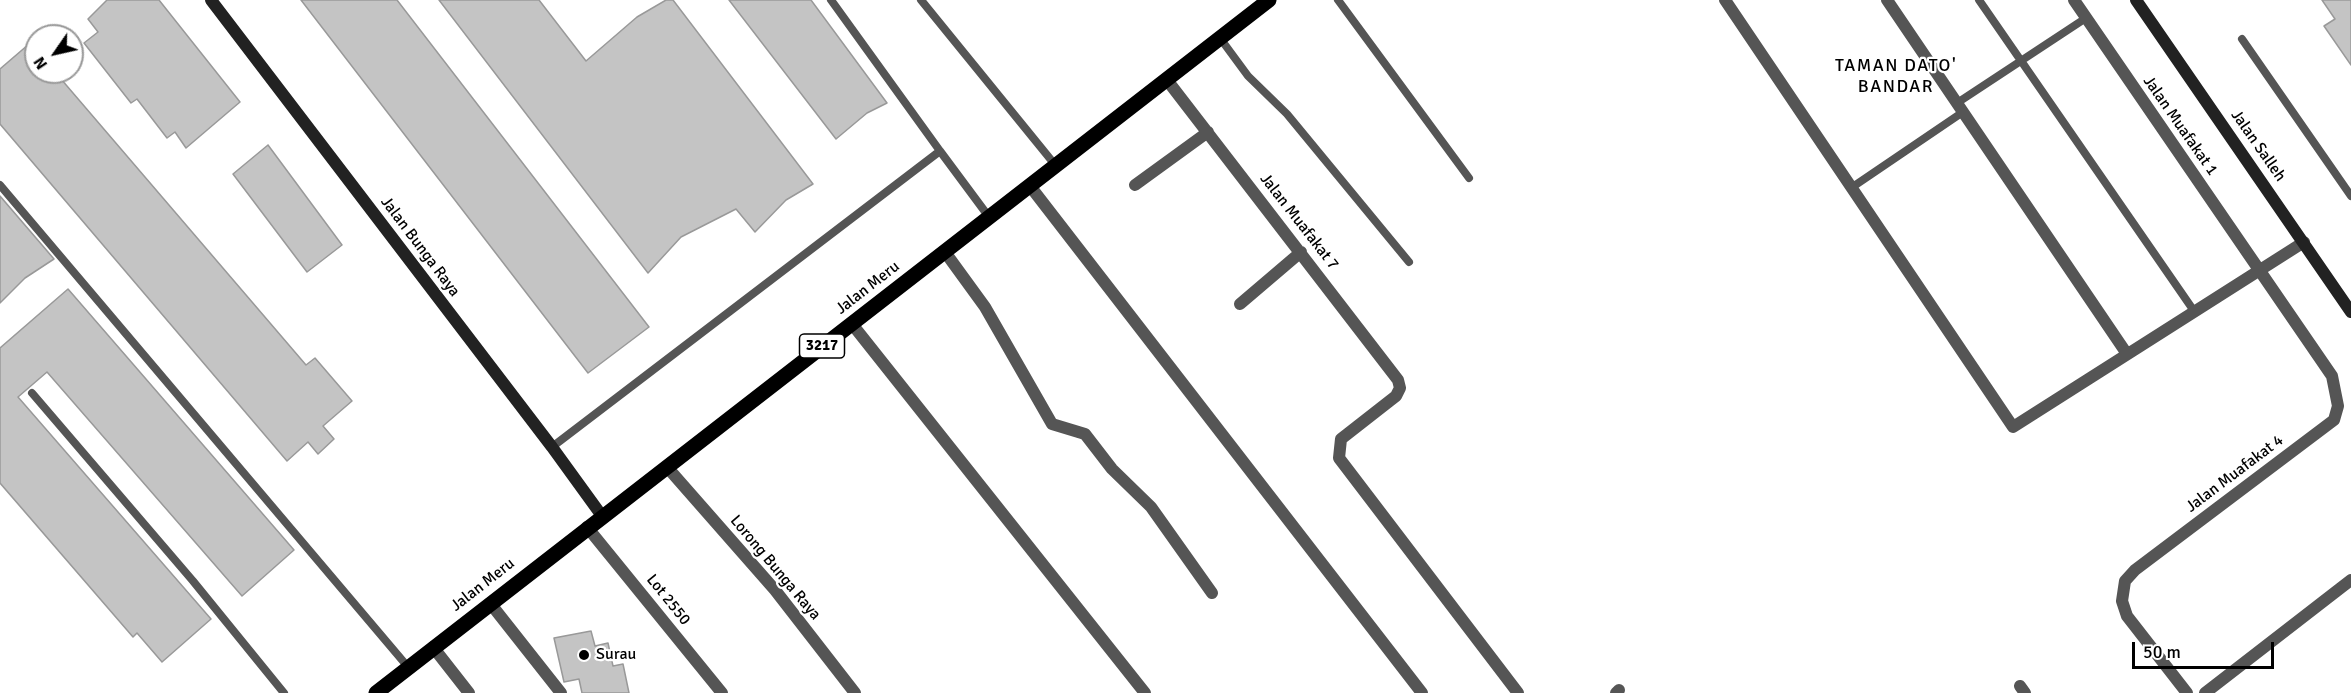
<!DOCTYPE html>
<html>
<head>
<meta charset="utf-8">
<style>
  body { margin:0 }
  #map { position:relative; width:2351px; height:693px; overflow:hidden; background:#fff; font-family:Signika,sans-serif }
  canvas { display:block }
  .north { position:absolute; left:24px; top:24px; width:60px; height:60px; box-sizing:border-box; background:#fff; border:2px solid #999; border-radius:50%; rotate:236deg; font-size:16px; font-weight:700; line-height:24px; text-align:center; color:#000 }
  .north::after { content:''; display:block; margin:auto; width:21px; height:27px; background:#000; clip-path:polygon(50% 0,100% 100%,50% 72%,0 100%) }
  .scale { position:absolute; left:2132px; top:642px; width:142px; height:27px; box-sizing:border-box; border:3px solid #000; border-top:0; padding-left:8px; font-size:18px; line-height:21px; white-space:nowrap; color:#000; -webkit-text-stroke:4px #fff; paint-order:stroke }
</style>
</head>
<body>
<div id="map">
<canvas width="2351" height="693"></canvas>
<div class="north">N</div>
<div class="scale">50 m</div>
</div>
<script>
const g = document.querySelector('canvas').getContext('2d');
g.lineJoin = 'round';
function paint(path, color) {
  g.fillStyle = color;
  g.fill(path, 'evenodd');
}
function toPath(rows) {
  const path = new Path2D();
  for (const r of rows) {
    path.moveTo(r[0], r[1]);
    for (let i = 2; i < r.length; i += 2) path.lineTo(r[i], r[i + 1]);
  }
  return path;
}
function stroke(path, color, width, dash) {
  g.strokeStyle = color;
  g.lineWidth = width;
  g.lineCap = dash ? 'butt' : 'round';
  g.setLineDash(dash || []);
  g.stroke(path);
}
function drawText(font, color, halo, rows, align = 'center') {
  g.font = font + ' Signika,sans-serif';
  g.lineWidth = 4.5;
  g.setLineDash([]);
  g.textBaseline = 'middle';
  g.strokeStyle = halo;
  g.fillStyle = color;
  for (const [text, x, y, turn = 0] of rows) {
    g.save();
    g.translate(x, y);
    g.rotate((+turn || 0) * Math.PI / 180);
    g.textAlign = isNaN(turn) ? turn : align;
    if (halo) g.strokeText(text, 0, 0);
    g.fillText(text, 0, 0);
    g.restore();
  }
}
const building = toPath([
  [107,0,159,0,240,102,186,148,175,132,167,138,137,99,131,103,84,43,98,32,88,19,107,0],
  [301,0,397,0,649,327,588,373,301,0],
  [439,0,539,0,586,61,637,17,666,0,673,0,813,184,786,200,755,232,736,209,681,237,648,273,439,0],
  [729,0,811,0,887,103,867,113,836,139,729,0],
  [2322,0,2351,0,2351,65,2324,26,2335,19,2322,0],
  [36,38,36,72,55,72,306,365,315,358,352,401,323,426,334,439,318,454,308,442,287,461,0,124,0,69,36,38],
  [268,145,342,245,307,272,233,174,268,145],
  [0,196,54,259,25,278,0,303,0,196],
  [68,289,294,550,242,596,47,372,18,397,211,619,162,662,137,633,133,637,0,483,0,348,68,289],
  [591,631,595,646,608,643,613,666,623,664,629,693,582,693,579,679,564,682,554,638,591,631]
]);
const lane = toPath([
  [921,0,1056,166],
  [1338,0,1469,178],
  [1979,0,2194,311],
  [1220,38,1248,76,1287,114,1409,262],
  [2242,39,2351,196],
  [1957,103,2086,18],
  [940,151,989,217],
  [0,185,408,667],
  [1851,188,1963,112],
  [32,393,193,581,284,693],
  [552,447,940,151,831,0]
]);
const street = toPath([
  [1725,0,2013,427,2304,242],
  [1887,0,2127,354],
  [2074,0,2332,376,2338,406,2334,420,2135,570,2125,581,2122,601,2127,616,2187,693],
  [1167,80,1398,380,1400,388,1396,396,1341,439,1339,458,1518,693],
  [1135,185,1208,132],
  [1030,186,1422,693],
  [945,252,985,307,1052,424,1085,434,1112,469,1151,507,1212,593],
  [1240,304,1301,252],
  [852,324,1145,693],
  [667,467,775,590,855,693],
  [587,527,722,693],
  [490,603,561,693],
  [433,647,469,693],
  [2020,686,2025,693],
  [1616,693,1619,690],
  [2205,693,2351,580]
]);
const secondary = toPath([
  [211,0,552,447,602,516],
  [2136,0,2351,312]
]);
const primary = toPath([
  [376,693,1269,0]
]);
const markers = [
  [584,655,6,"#000"]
];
const shields = [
  [822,346,45]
];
const shieldNames = [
  ["3217",822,346]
];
const streetNames = [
  ["Jalan Muafakat 1",2180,126,55],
  ["Jalan Salleh",2258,146,55],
  ["Jalan Muafakat 7",1299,222,52],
  ["Jalan Bunga Raya",420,247,53],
  ["Jalan Meru",868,288,-38],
  ["Jalan Muafakat 4",2235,474,-37],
  ["Lorong Bunga Raya",775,568,50],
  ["Jalan Meru",483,585,-38],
  ["Lot 2550",668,600,51]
];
const poiNames = [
  ["Surau",596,655]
];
const neighbourhoodNames = [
  ["TAMAN DATO'",1896,66],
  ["BANDAR",1896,87]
];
paint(building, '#c4c4c4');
stroke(building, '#999', 1.5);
stroke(lane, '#555', 8);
stroke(street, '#555', 12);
stroke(secondary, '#222', 12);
stroke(primary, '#000', 15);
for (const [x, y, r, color] of markers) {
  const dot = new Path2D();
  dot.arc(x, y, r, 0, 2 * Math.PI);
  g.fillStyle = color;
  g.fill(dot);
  stroke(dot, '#fff', 2);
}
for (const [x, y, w] of shields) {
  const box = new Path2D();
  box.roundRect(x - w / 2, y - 12, w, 24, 4.5);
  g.fillStyle = '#fff';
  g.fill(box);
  stroke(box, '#000', 1.5);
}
drawText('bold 15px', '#000', null, shieldNames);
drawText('16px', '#000', '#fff', streetNames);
drawText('16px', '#000', '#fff', poiNames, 'left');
g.letterSpacing = '1.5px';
drawText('18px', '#000', '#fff', neighbourhoodNames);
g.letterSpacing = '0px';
</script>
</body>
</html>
